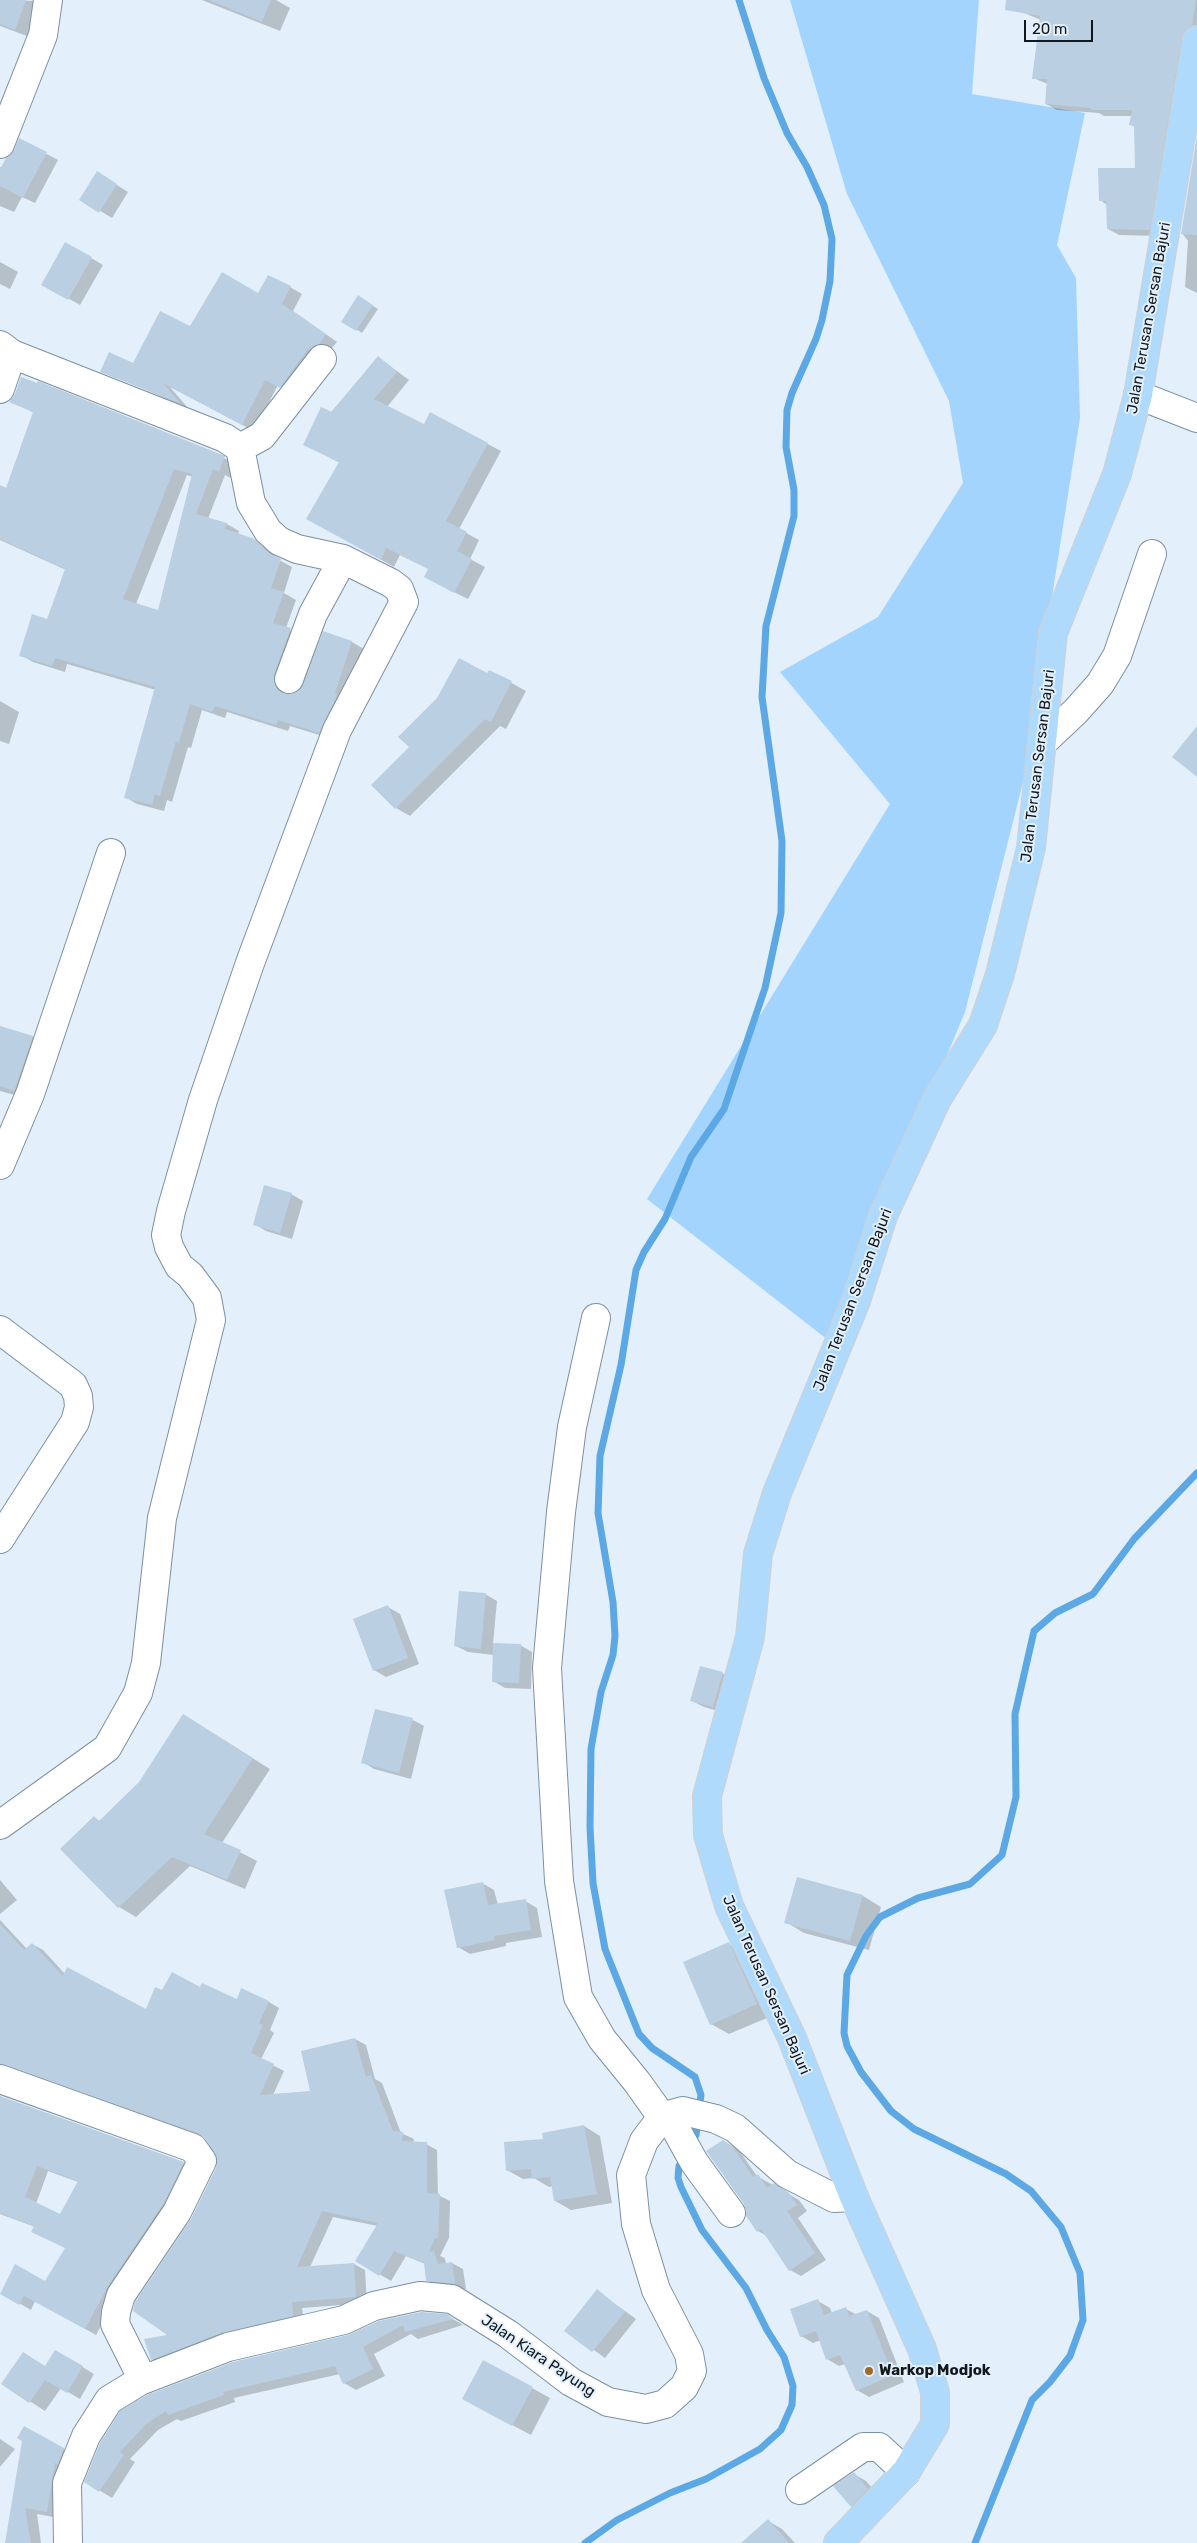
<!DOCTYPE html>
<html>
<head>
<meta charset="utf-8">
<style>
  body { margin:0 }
  #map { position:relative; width:1197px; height:2543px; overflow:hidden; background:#e3f0fc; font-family:Rubik,sans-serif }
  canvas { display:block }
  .scale { position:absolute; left:1024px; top:20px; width:69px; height:22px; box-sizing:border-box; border:2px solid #11191f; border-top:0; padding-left:6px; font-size:15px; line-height:18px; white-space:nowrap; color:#11191f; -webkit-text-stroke:4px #e3f0fc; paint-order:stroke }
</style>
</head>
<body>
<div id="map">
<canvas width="1197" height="2543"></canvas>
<div class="scale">20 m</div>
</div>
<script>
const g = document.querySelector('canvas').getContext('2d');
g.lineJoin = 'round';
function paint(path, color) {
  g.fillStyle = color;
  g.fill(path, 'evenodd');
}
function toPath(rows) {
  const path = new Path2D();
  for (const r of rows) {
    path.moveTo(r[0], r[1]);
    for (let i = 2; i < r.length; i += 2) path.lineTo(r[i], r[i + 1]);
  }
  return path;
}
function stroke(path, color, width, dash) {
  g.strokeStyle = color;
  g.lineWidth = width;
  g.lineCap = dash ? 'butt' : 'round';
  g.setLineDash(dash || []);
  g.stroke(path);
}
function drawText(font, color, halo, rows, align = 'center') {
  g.font = font + ' Rubik,sans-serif';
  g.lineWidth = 4;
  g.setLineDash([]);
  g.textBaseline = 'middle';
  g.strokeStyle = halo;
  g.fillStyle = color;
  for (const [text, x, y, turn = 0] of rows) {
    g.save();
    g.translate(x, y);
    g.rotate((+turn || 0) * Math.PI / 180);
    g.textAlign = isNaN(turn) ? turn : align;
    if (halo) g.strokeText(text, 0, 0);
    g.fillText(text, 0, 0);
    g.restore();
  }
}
const green = toPath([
  [790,0,979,0,972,94,1085,113,1057,245,1076,278,1080,418,1023,782,965,1012,828,1340,647,1199,890,804,780,672,878,617,963,483,949,401,847,194]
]);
const shadow = toPath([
  [0,0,39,1,27,36,0,26],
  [202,0,276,0,290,8,280,31],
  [1025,0,1197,0,1197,35,1160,236,1119,235,1108,229,1107,205,1100,200,1136,170,1135,127,1131,124,1132,116,1104,116,1099,113,1057,110,1046,104,1048,84,1033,78,1041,20,1022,12],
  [20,140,58,160,35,203,22,197,14,212,0,206,0,167,2,168,15,151],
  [1197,143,1197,293,1185,287,1188,241,1182,233],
  [109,180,128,192,112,218,81,199],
  [91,258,103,265,80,305,43,284],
  [0,262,18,272,10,289,0,284],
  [290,287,302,294,293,311,337,342,292,394,278,385,254,431,170,387,188,408,102,371,134,365,190,328,259,294],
  [359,297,378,309,362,333,343,321],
  [378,357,409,380,387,407,424,426,431,414,501,451,459,529,479,540,470,559,485,567,468,599,438,584,429,569,400,555,394,567,308,518,340,463,304,444],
  [11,401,224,458,236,465,231,478,225,475,208,519,227,524,239,531,238,535,267,548,279,560,292,567,284,593,296,600,286,628,303,636,286,690,288,695,300,692,324,633,352,642,364,649,332,739,290,726,288,731,227,712,225,718,202,710,191,748,188,747,172,802,167,800,164,811,137,804,125,797,156,690,67,664,65,672,33,662,21,655,48,620,66,570,0,540,0,487,7,489,34,413],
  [187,475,193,477,159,612,136,604],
  [490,671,526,691,506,729,500,726,410,816,396,808],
  [0,701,19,712,9,744,0,741],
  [0,1028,33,1037,51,1048,33,1100,0,1091],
  [291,1194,303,1201,292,1239,266,1231,254,1224],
  [485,1594,497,1601,493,1644,520,1645,532,1652,531,1689,505,1688,493,1681,494,1655,468,1652,456,1646],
  [388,1607,400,1614,419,1664,386,1677,374,1670],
  [722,1673,734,1680,725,1713,704,1707,692,1701],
  [413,1720,424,1726,411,1779,374,1769,363,1762],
  [201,1726,270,1769,222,1843,257,1861,245,1889,190,1866,136,1917,119,1907,94,1818,100,1821],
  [798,1878,863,1896,881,1907,869,1950,804,1933,786,1922],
  [0,1880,17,1900,0,1914],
  [482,1883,494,1890,498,1905,525,1901,537,1908,542,1937,506,1943,506,1946,470,1954,458,1947],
  [0,1920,27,1949,32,1944,43,1950,65,1974,146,2010,163,1992,201,1989,237,2001,269,2002,279,2008,270,2030,274,2033,261,2059,284,2071,273,2095,312,2092,355,2039,366,2045,375,2079,382,2083,401,2133,414,2139,413,2143,426,2144,437,2150,438,2195,450,2201,449,2238,440,2256,445,2258,446,2264,452,2263,463,2269,466,2289,439,2287,427,2280,425,2264,406,2256,391,2281,357,2261,378,2226,333,2217,310,2267,354,2264,365,2270,367,2303,302,2308,304,2322,162,2366,152,2359,170,2335,191,2221,217,2168,219,2160,205,2137,17,2070,8,2069,0,2074],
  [729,1944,747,1954,774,2015,729,2034,711,2024],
  [0,2097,183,2163,194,2170,119,2292,96,2335,35,2301,31,2310,1,2293,16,2266,46,2283,66,2248,35,2227,0,2214],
  [48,2171,78,2182,60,2216,36,2204],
  [584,2126,600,2136,612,2203,571,2210,555,2201,553,2186,549,2187,534,2178,523,2179,507,2170,545,2140],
  [723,2141,738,2149,757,2176,799,2200,807,2211,798,2218,826,2260,801,2276,790,2270,767,2236,758,2231,745,2203],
  [597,2291,636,2319,605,2358,566,2330],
  [818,2301,830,2308,832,2313,846,2309,857,2315,867,2311,879,2318,904,2382,869,2397,857,2390,845,2364,839,2366,827,2359,821,2340,813,2343,801,2336],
  [446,2315,463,2325,418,2339,411,2334,374,2354,385,2376,356,2390,344,2383,340,2374,234,2398,235,2402,181,2421,177,2419,158,2430,130,2459,135,2462,112,2498,86,2482,121,2412,348,2336],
  [56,2351,94,2374,80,2399,61,2388,45,2411,3,2384,46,2367],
  [532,2388,550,2398,531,2435,482,2409],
  [25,2428,76,2456,59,2518,37,2514,41,2543,6,2543],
  [0,2439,15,2449,0,2467],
  [854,2474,866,2481,879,2496,863,2513,851,2506],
  [768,2521,782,2529,795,2543,743,2543]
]);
const stream = toPath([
  [699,2110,701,2095,695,2077,652,2048,639,2034,605,1949,593,1883,590,1827,591,1749,601,1692,613,1655,615,1636,613,1602,598,1513,600,1456,621,1365,636,1270,644,1252,665,1219,691,1157,724,1109,765,988,781,913,782,841,762,697,766,626,794,516,794,490,786,447,787,410,792,393,816,339,822,320,830,281,832,239,824,205,807,167,787,133,764,78,739,0],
  [691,2144,696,2135,698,2121],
  [585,2543,617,2520,670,2493,706,2479,760,2449,781,2430,792,2405,793,2386,784,2357,767,2330,746,2288,702,2230,681,2187,678,2178,679,2166,684,2158],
  [975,2543,1032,2400,1050,2382,1070,2356,1083,2320,1080,2273,1061,2227,1031,2191,1006,2174,914,2129,891,2111,861,2072,847,2046,844,2033,847,1975,866,1936,880,1917,918,1898,970,1884,1002,1855,1016,1797,1015,1714,1034,1631,1055,1613,1093,1594,1134,1539,1197,1473]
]);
const building = toPath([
  [0,0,26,0,15,30,0,24],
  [209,0,271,0,262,22],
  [1006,0,1196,0,1192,25,1185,30,1182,37,1150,230,1107,229,1106,201,1099,201,1098,168,1135,168,1134,126,1129,125,1132,110,1091,110,1091,108,1045,104,1047,79,1032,79,1040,16,1005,10],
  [1197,135,1197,235,1181,234],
  [19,138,47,152,23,198,0,186,0,169,6,158,14,150],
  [97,171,117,184,99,213,79,200],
  [65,242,92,257,68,300,41,285],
  [222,272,258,293,268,275,291,286,282,304,326,334,319,344,307,350,280,388,265,380,242,425,163,383,180,403,100,372,109,352,133,363,160,311,190,326],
  [358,295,373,305,356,331,341,322],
  [378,356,397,372,374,399,424,424,430,412,488,443,446,521,467,532,457,551,472,559,454,593,424,577,428,569,386,548,381,560,306,519,339,462,303,445,321,407,332,412],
  [21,377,37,383,38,381,225,456,219,472,213,469,196,514,227,523,225,529,255,539,269,553,281,559,271,588,284,592,273,623,291,628,274,674,274,681,277,689,283,693,291,694,299,691,323,631,352,641,335,693,337,694,335,700,319,733,278,720,276,725,215,706,212,712,190,704,179,742,176,741,160,796,155,794,152,805,124,798,155,687,55,658,52,666,19,656,32,614,47,619,65,569,0,539,0,485,6,488,33,412,9,402,15,394],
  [174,469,192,474,158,610,123,599],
  [459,658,487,673,489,670,512,681,491,722,485,719,395,809,371,785,409,747,398,737,437,698],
  [1197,726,1197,777,1172,757],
  [0,1026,33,1036,14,1091,0,1086],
  [264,1185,292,1193,280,1233,253,1225],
  [459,1591,486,1593,481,1649,454,1646],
  [388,1605,408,1658,373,1671,353,1619],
  [493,1643,521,1644,519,1683,492,1682],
  [700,1666,723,1672,713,1707,690,1701],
  [375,1709,413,1718,399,1773,361,1763],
  [183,1714,253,1758,204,1834,241,1850,227,1880,172,1857,118,1908,60,1849,94,1816,99,1821,139,1782],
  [797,1877,863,1895,850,1941,784,1923],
  [483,1882,488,1905,526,1899,531,1930,494,1936,495,1940,457,1948,444,1890],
  [0,1924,24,1950,32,1943,63,1976,67,1967,146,2009,155,1987,162,1990,172,1972,200,1987,202,1983,237,1999,241,1988,269,2001,259,2023,263,2025,251,2053,274,2064,260,2095,310,2091,301,2051,355,2038,366,2077,371,2075,393,2131,403,2132,402,2141,427,2142,427,2193,440,2194,438,2238,435,2238,429,2252,434,2251,438,2264,452,2262,455,2284,426,2281,424,2263,394,2251,379,2276,355,2261,378,2223,322,2211,297,2267,354,2263,356,2297,292,2302,293,2316,224,2332,151,2360,144,2339,167,2335,133,2311,135,2302,191,2219,216,2168,217,2159,206,2139,198,2133,0,2064],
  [729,1942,757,2004,710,2025,683,1962],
  [0,2096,184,2162,163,2204,108,2286,85,2329,24,2296,19,2305,0,2294,15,2264,45,2281,65,2248,31,2232,34,2226,0,2213],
  [37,2166,78,2181,60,2214,25,2197],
  [584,2125,597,2194,554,2201,550,2177,532,2179,531,2169,506,2171,504,2142,543,2139,542,2133],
  [723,2140,732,2146,753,2177,758,2174,767,2188,774,2183,788,2192,797,2205,787,2211,815,2253,789,2271,761,2229,757,2232,746,2216,744,2204,706,2151],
  [597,2289,625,2312,592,2352,564,2331],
  [818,2299,824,2315,846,2307,849,2316,867,2310,893,2375,856,2391,840,2355,826,2360,816,2331,800,2337,790,2309],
  [421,2312,447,2314,453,2319,405,2332,403,2325,363,2347,373,2369,343,2384,335,2366,223,2392,224,2395,168,2415,166,2411,146,2424,120,2452,124,2455,99,2492,84,2482,100,2443,120,2411,147,2395,233,2362,348,2335,379,2321],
  [55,2350,83,2366,67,2393,45,2380,29,2403,1,2384,23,2352,45,2366],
  [483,2360,533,2387,512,2426,462,2399],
  [24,2426,64,2448,58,2464,55,2463,47,2512,25,2508,31,2543,5,2543,22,2441,17,2438],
  [854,2472,868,2489,851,2507,833,2486],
  [768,2519,789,2543,741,2543]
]);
const minor = toPath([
  [0,144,43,35,48,0],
  [0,345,12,354,225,438,240,448,251,503,268,531,279,541,297,549,343,559,391,583,399,589,404,602,337,730,250,963,203,1100,171,1211,166,1235,169,1247,179,1266,190,1275,207,1298,211,1320,162,1518,146,1663,138,1693,107,1748,0,1825],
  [0,389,12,354],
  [1138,395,1197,418],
  [240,448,262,436,322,359],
  [289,679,313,614,343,559],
  [1042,743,1076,711,1100,684,1117,656,1152,554],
  [0,1165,30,1094,111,853],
  [596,1318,572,1427,561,1512,547,1668,559,1881,578,1997,602,2039,637,2082,662,2117],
  [0,1330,73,1385,78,1396,79,1407,75,1422,0,1539],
  [0,2079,193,2148,202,2161,177,2212,121,2295,116,2312,115,2324,138,2370,140,2381],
  [668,2115,694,2162,731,2213],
  [800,2490,863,2447,879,2447,906,2472],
  [68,2543,67,2483,86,2436,109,2400,140,2381,228,2347,344,2320,374,2306,420,2296,452,2299,508,2334,571,2382,608,2402,646,2409,665,2404,684,2387,692,2371,689,2354,656,2290,636,2224,631,2175,644,2141,662,2117,683,2111,716,2119,735,2128,787,2174,834,2198,854,2197]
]);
const major = toPath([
  [838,2543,906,2472,935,2424,935,2392,922,2349,854,2197,792,2038,729,1906,708,1835,707,1796,750,1637,758,1554,777,1493,856,1301,883,1216,937,1099,983,1025,1000,974,1031,848,1053,633,1117,474,1138,395,1197,40]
]);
const markers = [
  [869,2371,5,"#a36929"]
];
const streetNames = [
  ["Jalan Terusan Sersan Bajuri",1149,318,-80],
  ["Jalan Terusan Sersan Bajuri",1038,766,-83],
  ["Jalan Terusan Sersan Bajuri",853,1300,-69],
  ["Jalan Terusan Sersan Bajuri",766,1985,66],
  ["Jalan Kiara Payung",538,2356,34]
];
const poiNames = [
  ["Warkop Modjok",879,2371]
];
paint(green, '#a2d4fe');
paint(shadow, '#0003');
stroke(stream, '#5ca8e4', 7);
paint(building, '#bacfe1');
stroke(minor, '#7c90a1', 30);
stroke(major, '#cfd1d2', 30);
stroke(minor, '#fff', 28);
stroke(major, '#b0dafb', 28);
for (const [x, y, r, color] of markers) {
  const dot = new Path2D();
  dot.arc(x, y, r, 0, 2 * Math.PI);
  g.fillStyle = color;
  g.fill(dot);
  stroke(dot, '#e3f0fc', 2);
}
drawText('15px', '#11191f', '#e3f0fc', streetNames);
drawText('bold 15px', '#11191f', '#e3f0fc', poiNames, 'left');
</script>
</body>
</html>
